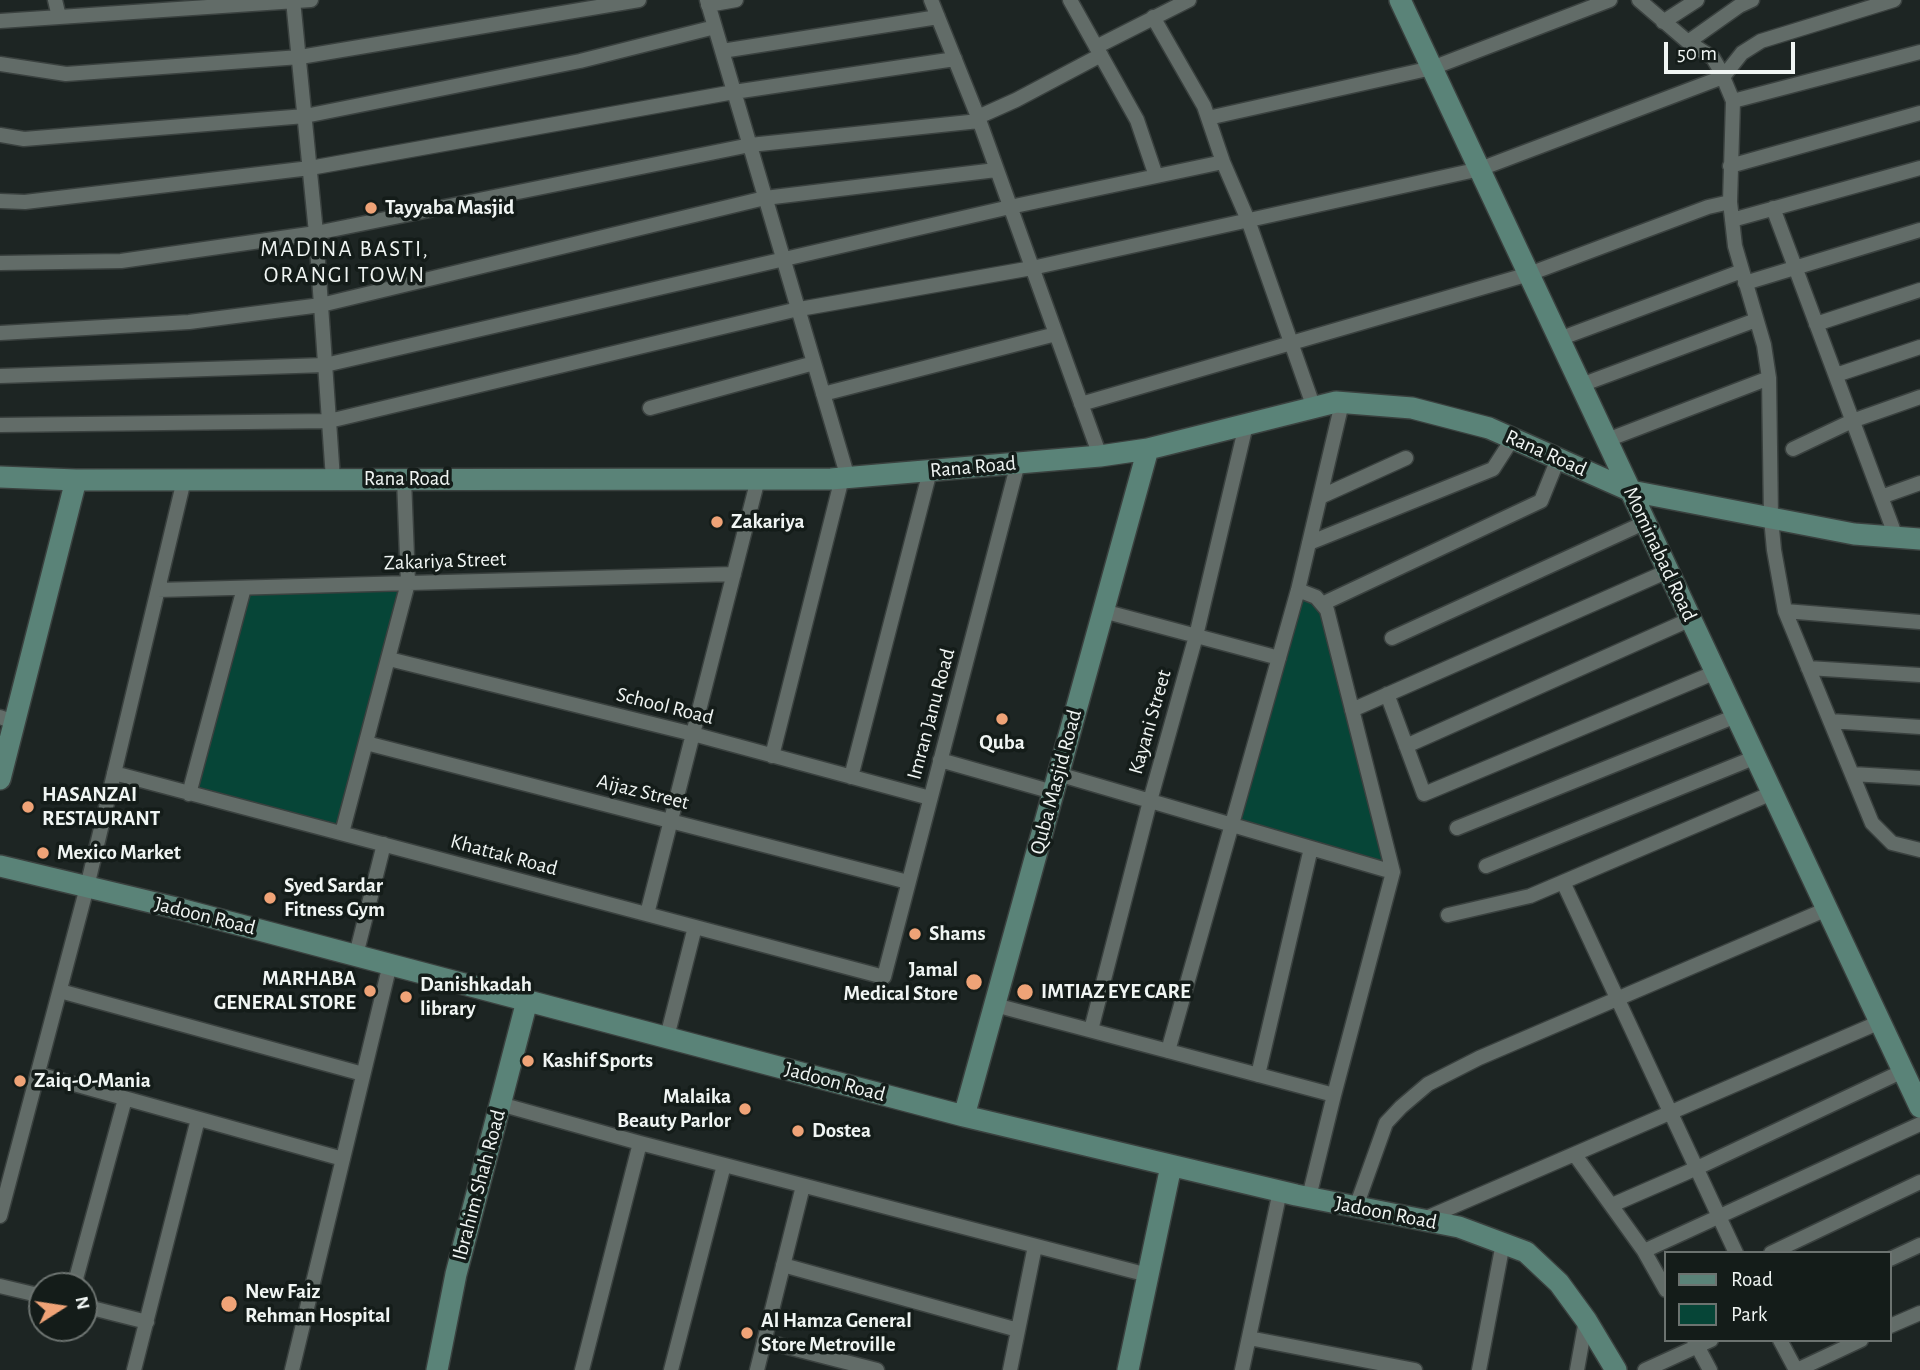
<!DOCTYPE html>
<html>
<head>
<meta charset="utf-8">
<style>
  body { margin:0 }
  #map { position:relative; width:1920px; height:1370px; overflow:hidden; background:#1d2523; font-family:"Alegreya Sans",sans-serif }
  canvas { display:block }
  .legend { position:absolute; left:1664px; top:1251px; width:228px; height:91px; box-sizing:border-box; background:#141c19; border:2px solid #6c7370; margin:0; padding:9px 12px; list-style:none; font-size:21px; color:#f0f5f3 }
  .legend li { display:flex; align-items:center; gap:14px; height:35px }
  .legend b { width:35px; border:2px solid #6c7370 }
  .north { position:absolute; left:28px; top:1272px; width:70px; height:70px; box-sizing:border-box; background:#141c19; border:2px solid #6c7370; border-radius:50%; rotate:78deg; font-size:19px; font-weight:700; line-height:28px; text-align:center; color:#f0f5f3 }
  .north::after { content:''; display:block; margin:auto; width:24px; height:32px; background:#efa377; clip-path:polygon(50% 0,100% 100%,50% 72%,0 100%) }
  .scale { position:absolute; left:1664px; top:42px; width:131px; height:32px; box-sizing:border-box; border:4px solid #f0f5f3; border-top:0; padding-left:9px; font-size:21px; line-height:24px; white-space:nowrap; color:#f0f5f3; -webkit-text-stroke:5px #141c19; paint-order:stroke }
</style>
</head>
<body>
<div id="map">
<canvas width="1920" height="1370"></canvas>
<ul class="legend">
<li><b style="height:9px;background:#5a8378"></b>Road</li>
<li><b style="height:19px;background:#064537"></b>Park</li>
</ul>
<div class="north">N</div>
<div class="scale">50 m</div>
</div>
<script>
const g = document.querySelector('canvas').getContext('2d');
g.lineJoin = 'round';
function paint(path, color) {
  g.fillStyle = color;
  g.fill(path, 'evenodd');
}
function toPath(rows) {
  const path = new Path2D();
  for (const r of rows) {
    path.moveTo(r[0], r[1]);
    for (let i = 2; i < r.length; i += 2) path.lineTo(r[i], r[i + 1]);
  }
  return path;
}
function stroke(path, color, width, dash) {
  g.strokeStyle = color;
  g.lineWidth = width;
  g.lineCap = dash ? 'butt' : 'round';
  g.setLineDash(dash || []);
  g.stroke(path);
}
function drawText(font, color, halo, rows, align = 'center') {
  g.font = font + ' "Alegreya Sans",sans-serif';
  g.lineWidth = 7;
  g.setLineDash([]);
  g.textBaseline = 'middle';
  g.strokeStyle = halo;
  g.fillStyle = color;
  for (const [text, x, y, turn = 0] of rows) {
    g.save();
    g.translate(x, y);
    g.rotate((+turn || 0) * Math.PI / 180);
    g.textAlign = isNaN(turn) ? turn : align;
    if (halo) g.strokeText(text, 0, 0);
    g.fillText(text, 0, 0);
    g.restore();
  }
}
const green = toPath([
  [400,584,342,833,189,794,244,588],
  [1298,590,1316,597,1393,872,1234,826]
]);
const street = toPath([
  [55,0,59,17],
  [293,0,316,233,333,479],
  [707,0,848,478],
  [931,0,978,117,1100,456],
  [1070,0,1137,120,1156,176],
  [1639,0,1688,42,1713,58,1720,70,1733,101,1730,202,1735,246,1764,345,1769,378,1771,518,1774,550,1785,611,1872,823,1892,843,1920,850],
  [708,5,736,0],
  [1153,17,1204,106,1223,162,1248,220,1314,408],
  [0,21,311,0],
  [1663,22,1697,0],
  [1688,42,1739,6,1752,0],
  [1096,47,1189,0],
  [722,51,938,17],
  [0,64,66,74,300,57,639,0],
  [1733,101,1920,52],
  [978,117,1016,100,1101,55],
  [1208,118,1432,68,1610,0],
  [0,135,24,139,305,116,580,61,715,27],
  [1730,166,1920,113],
  [0,201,25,202,310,168,734,92,955,59],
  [1773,208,1896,537],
  [1732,220,1920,168],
  [0,263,121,261,316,233,750,145,979,121],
  [1745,283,1920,230],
  [1816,324,1920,290],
  [0,333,189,322,321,305,765,198,996,170],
  [1559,339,1742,271],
  [1836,375,1920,347],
  [0,376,325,365,1010,207,1223,162],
  [1581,385,1756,320],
  [823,394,1056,334],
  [1081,404,1529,274,1708,207,1730,202],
  [650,408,814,363],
  [0,425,329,421,794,310,1032,268,1480,169,1723,77,1742,53,1761,41,1894,0],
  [1607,440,1769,378],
  [1793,449,1852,421,1920,397],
  [1320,497,1406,458],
  [1881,497,1920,483],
  [1309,543,1493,469,1513,438],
  [158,590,734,574],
  [1298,590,1316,597,1327,610,1393,872,1334,1095,1309,1197],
  [1322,604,1541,501,1558,459],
  [1103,611,1279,658],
  [1785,611,1920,622],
  [1392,638,1646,522],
  [389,659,693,734,930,798],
  [1808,668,1920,675],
  [1387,694,1424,794,1716,672],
  [1352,710,1668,571],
  [0,717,14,722],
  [1830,721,1920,727],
  [366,743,908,882],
  [1406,746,1691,619],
  [772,756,842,478],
  [940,760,1053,792],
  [114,773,884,977,1018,463],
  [1058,774,1393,872],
  [1852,774,1920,778],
  [851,777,930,471],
  [189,794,244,588],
  [1457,828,1736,716],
  [342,833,408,583,404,479],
  [1486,866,1756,757],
  [1563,882,1736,1253],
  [647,914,758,479],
  [1448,915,1530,896,1772,793],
  [356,955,384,844],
  [60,991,363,1074],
  [995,1005,1334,1095],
  [1091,1030,1150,801,1196,636,1246,425],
  [667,1037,695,927],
  [1168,1051,1298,590,1342,403],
  [38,1074,343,1159],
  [1258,1075,1311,848],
  [500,1104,640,1143,1148,1275],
  [1575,1155,1644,1251,1666,1290],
  [1612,1205,1697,1168,1903,1071],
  [1356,1207,1386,1123,1401,1107,1428,1084,1479,1058,1827,909],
  [0,1216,87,887,184,480],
  [1424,1219,1880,1022],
  [1644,1251,1920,1124],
  [1771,1253,1920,1182],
  [1890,1259,1920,1245],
  [783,1265,1018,1330],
  [0,1286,42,1296],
  [74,1286,125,1099],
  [84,1306,147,1322],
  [1890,1326,1920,1313],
  [1249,1338,1415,1370],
  [1694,1340,1710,1370],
  [1780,1340,1796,1370],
  [764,1341,877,1370],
  [134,1370,198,1119],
  [292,1370,390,964],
  [582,1370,640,1143],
  [671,1370,724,1165],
  [757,1370,803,1186],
  [1010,1370,1035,1246],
  [1242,1370,1280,1191],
  [1479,1370,1503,1243],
  [1577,1370,1586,1320],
  [1645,1370,1711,1340],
  [1797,1370,1861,1340]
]);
const secondary = toPath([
  [1400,0,1920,1107],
  [0,477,76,480,831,479,1100,456,1148,449,1336,402,1412,408,1489,428,1631,491,1854,534,1920,539],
  [0,779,76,480],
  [0,866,176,908,964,1116,1296,1195,1459,1227,1526,1252,1559,1283,1586,1320,1616,1370],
  [964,1116,1148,449],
  [437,1370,456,1274,527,1001],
  [1128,1370,1171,1166]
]);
const markers = [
  [371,208,7,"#efa377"],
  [717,522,7,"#efa377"],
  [1002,719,7,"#efa377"],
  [28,807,7,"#efa377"],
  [43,853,7,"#efa377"],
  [270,898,7,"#efa377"],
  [915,934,7,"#efa377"],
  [974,982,9,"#efa377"],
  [370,991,7,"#efa377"],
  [1025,992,9,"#efa377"],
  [406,997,7,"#efa377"],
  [528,1061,7,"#efa377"],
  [20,1081,7,"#efa377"],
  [745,1109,7,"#efa377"],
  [798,1131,7,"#efa377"],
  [229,1304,9,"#efa377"],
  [747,1333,7,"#efa377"]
];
const poiNames = [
  ["Tayyaba Masjid",385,208],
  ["Zakariya",731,522],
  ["Quba",1002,743,"center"],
  ["HASANZAI",42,795],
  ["RESTAURANT",42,819],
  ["Mexico Market",57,853],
  ["Syed Sardar",284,886],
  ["Fitness Gym",284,910],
  ["Shams",929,934],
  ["Jamal",958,970,"right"],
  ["Medical Store",958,994,"right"],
  ["MARHABA",356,979,"right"],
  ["GENERAL STORE",356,1003,"right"],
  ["Danishkadah",420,985],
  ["library",420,1009],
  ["IMTIAZ EYE CARE",1041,992],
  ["Kashif Sports",542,1061],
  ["Zaiq-O-Mania",34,1081],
  ["Malaika",731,1097,"right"],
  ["Beauty Parlor",731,1121,"right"],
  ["Dostea",812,1131],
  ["New Faiz",245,1292],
  ["Rehman Hospital",245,1316],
  ["Al Hamza General",761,1321],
  ["Store Metroville",761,1345]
];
const streetNames = [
  ["Rana Road",1546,453,24],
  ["Rana Road",973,467,-5],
  ["Rana Road",407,479],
  ["Mominabad Road",1660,554,65],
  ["Zakariya Street",445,561,-2],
  ["School Road",665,706,14],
  ["Imran Janu Road",931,714,-75],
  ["Kayani Street",1150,722,-74],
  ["Quba Masjid Road",1056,782,-75],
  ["Aijaz Street",643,792,14],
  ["Khattak Road",504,855,15],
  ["Jadoon Road",205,916,14],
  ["Jadoon Road",835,1082,15],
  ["Ibrahim Shah Road",479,1185,-75],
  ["Jadoon Road",1386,1213,11]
];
const neighbourhoodNames = [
  ["MADINA BASTI,",345,249],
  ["ORANGI TOWN",345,275]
];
paint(green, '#064537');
stroke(street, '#3a413f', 17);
stroke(secondary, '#3a413f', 24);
stroke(street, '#626c68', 14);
stroke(secondary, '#5a8378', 21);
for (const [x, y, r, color] of markers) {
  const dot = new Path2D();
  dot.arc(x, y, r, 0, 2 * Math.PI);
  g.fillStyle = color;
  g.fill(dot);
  stroke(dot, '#141c19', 2.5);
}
drawText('bold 21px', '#f0f5f3', '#141c19', poiNames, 'left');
drawText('21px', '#f0f5f3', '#141c19', streetNames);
g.letterSpacing = '2px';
drawText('23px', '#f0f5f3', '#141c19', neighbourhoodNames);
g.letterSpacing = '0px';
</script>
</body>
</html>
